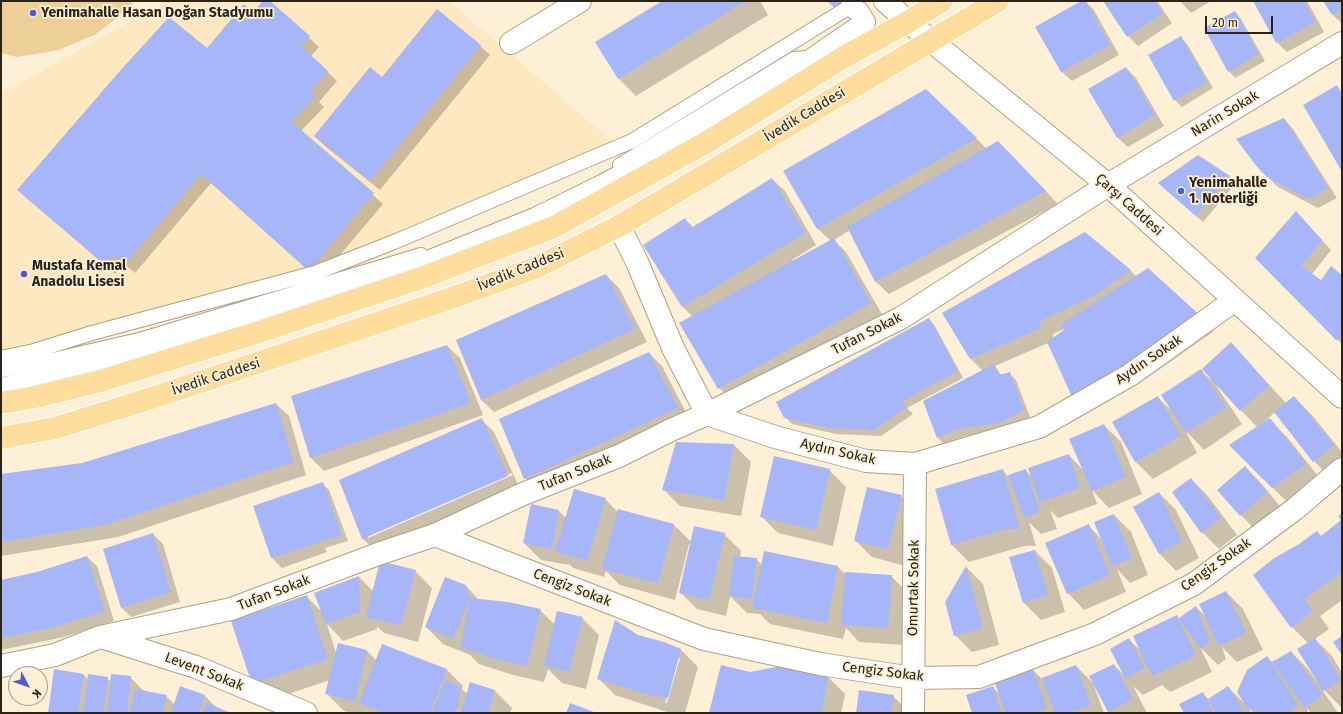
<!DOCTYPE html>
<html>
<head>
<meta charset="utf-8">
<style>
  body { margin:0 }
  #map { position:relative; width:1343px; height:714px; overflow:hidden; background:#fdf0d7; font-family:"Fira Sans",sans-serif }
  canvas { display:block }
  .frame { position:absolute; inset:0; border:2px solid #2a2418; pointer-events:none }
  .north { position:absolute; left:8px; top:666px; width:40px; height:40px; box-sizing:border-box; background:#fdf0d7; border:1px solid #a99e8b; border-radius:50%; rotate:131deg; font-size:11px; font-weight:700; line-height:16px; text-align:center; color:#2a2418 }
  .north::after { content:''; display:block; margin:auto; width:14px; height:18px; background:#515bd1; clip-path:polygon(50% 0,100% 100%,50% 72%,0 100%) }
  .scale { position:absolute; left:1205px; top:16px; width:68px; height:18px; box-sizing:border-box; border:2px solid #2a2418; border-top:0; padding-left:5px; font-size:12px; line-height:14px; white-space:nowrap; color:#2a2418; -webkit-text-stroke:3px #fdf0d7; paint-order:stroke }
</style>
</head>
<body>
<div id="map">
<canvas width="1343" height="714"></canvas>
<div class="frame"></div>
<div class="north">K</div>
<div class="scale">20 m</div>
</div>
<script>
const g = document.querySelector('canvas').getContext('2d');
g.lineJoin = 'round';
function paint(path, color) {
  g.fillStyle = color;
  g.fill(path, 'evenodd');
}
function toPath(rows) {
  const path = new Path2D();
  for (const r of rows) {
    path.moveTo(r[0], r[1]);
    for (let i = 2; i < r.length; i += 2) path.lineTo(r[i], r[i + 1]);
  }
  return path;
}
function stroke(path, color, width, dash) {
  g.strokeStyle = color;
  g.lineWidth = width;
  g.lineCap = dash ? 'butt' : 'round';
  g.setLineDash(dash || []);
  g.stroke(path);
}
function drawText(font, color, halo, rows, align = 'center') {
  g.font = font + ' "Fira Sans",sans-serif';
  g.lineWidth = 3.5;
  g.setLineDash([]);
  g.textBaseline = 'middle';
  g.strokeStyle = halo;
  g.fillStyle = color;
  for (const [text, x, y, turn = 0] of rows) {
    g.save();
    g.translate(x, y);
    g.rotate((+turn || 0) * Math.PI / 180);
    g.textAlign = isNaN(turn) ? turn : align;
    if (halo) g.strokeText(text, 0, 0);
    g.fillText(text, 0, 0);
    g.restore();
  }
}
const built = toPath([
  [167,1,449,1,613,142,315,273,1,358,1,94]
]);
const green = toPath([
  [1,1,134,1,128,9,96,34,59,50,17,57,1,53]
]);
const shadow = toPath([
  [264,1,269,1,319,47,311,56,337,81,319,102,324,107,301,131,383,204,319,280,211,183,135,273,124,264,115,274,29,199,207,49,253,13],
  [664,1,760,1,768,15,636,96,619,79,597,42],
  [1083,1,1085,1,1094,10,1119,55,1072,81,1062,72,1037,27],
  [1105,1,1157,1,1172,23,1138,46,1128,36],
  [1180,1,1211,1,1191,13],
  [1254,1,1307,1,1324,32,1287,52,1277,42],
  [1324,1,1342,1,1342,24,1333,15],
  [1235,12,1241,19,1265,61,1235,78,1229,71],
  [1181,38,1187,44,1213,88,1182,107,1175,100],
  [480,46,490,55,380,190,325,146,315,136,382,78],
  [1126,68,1136,78,1164,126,1128,147,1118,138,1089,90],
  [926,90,987,149,1011,155,1058,204,889,294,876,282,850,230,834,240,846,252,883,316,732,400,719,388,693,317,682,306,685,219,694,228,772,179,785,191,816,245,792,260,793,262,831,241,818,229,784,172],
  [1284,119,1293,129,1337,198,1318,208,1278,187,1259,168],
  [1229,176,1236,183,1203,222,1166,190],
  [1296,212,1331,250,1312,274,1321,281,1342,277,1342,344,1256,258],
  [1130,270,1137,277,1202,318,1214,331,1140,383,1086,411,1048,343,995,366,1002,376,1010,374,1016,380,1030,417,1006,430,965,436,944,444,938,438,924,401,983,371,971,359,944,313],
  [1068,327,1053,339,1053,334],
  [606,275,619,288,647,342,494,412,481,400],
  [929,319,935,326,963,378,907,408,913,414,881,436,836,434,792,424,785,417],
  [1231,344,1286,403,1294,397,1311,414,1342,452,1342,469,1331,478,1314,461,1275,412,1264,422,1264,423,1270,420,1287,437,1322,481,1290,505,1231,446,1258,428,1218,386,1217,387,1242,424,1204,450,1185,430,1197,453,1153,479,1136,462,1113,422,1157,397,1171,410,1200,370,1210,379,1211,378],
  [447,346,460,358,483,415,324,471,311,458,292,397],
  [649,353,662,366,690,420,537,491,525,478],
  [276,404,289,416,306,475,118,537,1,556,1,475,82,464],
  [481,419,494,432,520,489,376,551,363,539,340,481],
  [512,473,513,475,368,538,368,536],
  [1104,425,1121,442,1142,494,1109,508,1092,490,1097,504,1058,518,1050,510,1057,529,1041,534,1029,522,1036,546,1024,546,969,562,952,545,936,490,1002,470,1008,476,1025,470,1033,478,1069,455,1083,470],
  [734,445,751,462,741,516,680,506,663,489],
  [1245,467,1262,484,1283,510,1257,532,1241,515],
  [829,470,846,487,833,546,778,533,761,516],
  [1191,479,1208,496,1237,535,1219,549,1202,532],
  [322,484,329,490,348,541,325,548,327,552,282,568,272,558,254,507],
  [1159,493,1176,510,1199,558,1176,571,1160,554],
  [901,496,918,513,905,566,872,557,855,540],
  [605,499,618,512,673,524,692,543,724,534,741,551,740,557,756,559,762,565,838,567,846,575,891,576,908,593,905,645,859,642,846,628,843,639,770,624,760,614,747,613,730,596,726,616,697,609,680,592,691,544,689,544,675,600,620,585,606,571,604,577,573,568,569,564,569,565,541,560,524,543,532,506,559,511,566,518],
  [1114,515,1131,532,1148,575,1130,583,1117,569,1126,592,1084,610,1068,593,1088,525,1102,540],
  [1342,520,1342,600,1320,616,1329,629,1315,639,1332,656,1342,673,1342,707,1341,707,1324,690,1323,691,1338,713,1311,713,1307,708,1308,713,1253,713,1249,709,1251,713,1185,713,1202,693,1209,700,1228,687,1245,704,1267,657,1273,663,1291,652,1308,669,1318,683,1319,683,1308,643,1292,627,1321,537],
  [153,534,163,544,180,602,131,617,122,608],
  [1035,551,1052,568,1065,612,1041,620,1024,603],
  [87,557,97,566,114,621,64,637,1,650,1,581,37,573],
  [966,567,983,584,999,645,972,652,955,635],
  [415,571,432,588,418,642,384,633,377,626,377,629,343,641,327,624,336,653,367,651,377,661,446,669,463,686,462,689,468,695,471,684,495,691,512,708,510,713,458,713,458,708,456,713,352,713,344,711,327,694,330,680,270,700,253,684,306,596,322,612,316,593,359,577,374,592],
  [466,586,479,600,540,610,555,625,582,618,599,635,586,689,562,683,548,669,544,682,513,675,479,664,470,655,443,644,426,627],
  [1226,592,1243,609,1263,650,1237,662,1222,647,1226,659,1218,665,1200,647,1212,672,1170,692,1162,685,1143,695,1133,686,1147,713,1110,713,1095,685,1094,686,1104,713,973,713,993,687,1001,696,1031,668,1042,679,1076,666,1094,684,1114,665,1124,675,1129,640,1140,650,1176,616,1179,619,1196,607,1206,617],
  [637,636,664,643,681,650,698,667,685,713,667,712,615,695,598,678],
  [678,658,680,658,667,703,665,703],
  [750,673,828,677,845,694,841,713,710,713],
  [83,674,88,680,107,678,111,682,130,677,145,692,166,696,175,705,204,695,217,708,229,713,49,713],
  [893,696,910,713,857,713]
]);
const building = toPath([
  [263,1,270,1,310,36,301,46,328,71,310,92,315,96,292,122,374,193,309,271,201,174,125,264,114,255,105,265,17,190,119,72,169,17,207,48,244,4,253,12],
  [662,1,746,1,618,79,595,42],
  [827,1,844,1,837,10],
  [1081,1,1086,1,1110,45,1061,72,1035,27],
  [1103,1,1155,1,1163,13,1127,37],
  [1253,1,1304,1,1315,22,1276,43],
  [1323,1,1342,1,1342,9,1332,15],
  [437,9,481,45,370,181,314,136,370,67,382,77],
  [1235,11,1259,54,1228,72,1204,28],
  [1181,36,1207,82,1174,101,1148,55],
  [1126,67,1155,115,1117,138,1088,89],
  [1337,85,1342,93,1342,170,1341,170,1303,105],
  [926,89,977,138,817,229,783,171],
  [1284,118,1328,188,1308,199,1267,177,1258,168,1236,139],
  [998,141,1046,191,875,282,847,227],
  [1198,155,1230,176,1196,216,1158,183],
  [772,178,805,233,682,307,643,245,685,218,691,228],
  [1296,211,1322,240,1301,266,1321,280,1331,266,1342,275,1342,336,1337,341,1255,258],
  [1085,232,1131,270,1092,297,1040,321,1041,328,970,359,942,313],
  [834,238,871,303,718,389,679,323],
  [1148,268,1203,318,1073,399,1047,342,1065,329,1060,325],
  [606,274,635,329,481,400,456,340],
  [929,318,958,371,901,402,907,407,874,430,829,428,784,418,776,402],
  [1231,342,1269,385,1240,411,1202,369],
  [447,345,471,403,310,458,291,396],
  [649,352,678,408,524,479,499,419],
  [994,364,999,375,1010,372,1024,410,1000,423,958,429,937,438,923,401],
  [1201,369,1226,407,1186,433,1161,395],
  [1158,396,1181,436,1135,462,1112,422],
  [1294,396,1334,445,1313,462,1274,412],
  [276,403,294,462,105,525,1,542,1,474,82,463],
  [482,418,508,476,362,539,339,480],
  [1270,418,1306,464,1272,488,1229,445],
  [1104,424,1126,477,1092,491,1069,439],
  [676,442,734,444,724,500,662,490],
  [1069,454,1080,488,1040,502,1028,468],
  [774,456,830,469,816,530,760,517],
  [1245,466,1267,492,1240,516,1217,490],
  [1003,469,1020,529,1006,529,951,545,935,489],
  [1026,469,1040,512,1024,518,1008,475],
  [1191,478,1221,518,1201,533,1172,492],
  [323,482,342,535,271,558,253,506],
  [867,487,902,495,888,549,854,541],
  [574,489,606,498,587,561,555,551],
  [1159,492,1182,541,1159,554,1133,507],
  [531,504,559,510,552,549,523,543],
  [618,509,674,524,658,583,602,569],
  [1342,513,1342,572,1304,599,1313,611,1291,628,1253,575,1273,559,1299,544,1317,531,1321,536,1341,520,1338,516],
  [1114,514,1132,558,1112,566,1094,522],
  [1089,524,1110,575,1067,594,1045,543],
  [694,526,725,533,709,600,679,593],
  [153,533,171,592,121,608,103,549],
  [1035,550,1048,595,1023,603,1009,557],
  [764,551,838,566,827,623,752,608],
  [87,556,105,611,54,627,1,638,1,580,37,572],
  [734,556,757,558,752,599,729,596],
  [380,561,416,570,401,625,366,617],
  [966,566,983,628,954,636,945,602],
  [845,572,892,575,888,628,841,625],
  [359,576,360,612,326,624,314,593],
  [445,577,466,585,470,598,508,602,541,609,527,666,495,659,461,647,470,598,453,639,425,627],
  [1226,591,1246,633,1219,646,1199,604],
  [307,595,328,659,252,684,231,621],
  [1196,606,1210,642,1201,649,1179,618],
  [557,611,583,617,569,672,544,666],
  [1177,615,1196,655,1152,676,1133,636],
  [615,620,638,635,664,642,681,649,668,698,649,695,597,679],
  [1342,636,1342,655,1333,642],
  [1129,638,1145,668,1125,678,1110,649],
  [1315,638,1341,680,1323,691,1297,649],
  [338,643,367,650,355,701,325,694],
  [382,644,447,669,430,713,385,713,359,703],
  [1291,651,1322,695,1305,708,1272,662],
  [1267,656,1298,706,1287,713,1261,713,1247,708,1237,692,1247,670],
  [1114,664,1133,699,1108,712,1089,676],
  [721,665,750,672,781,666,828,676,822,713,709,713],
  [1076,665,1091,705,1068,713,1055,713,1042,678],
  [1032,667,1047,708,1033,713,1006,713,994,681],
  [54,669,84,674,78,713,48,713],
  [88,674,108,677,103,713,83,713],
  [111,674,131,676,127,713,107,713],
  [445,680,461,687,457,713,432,713],
  [470,682,495,690,488,713,461,713],
  [180,686,205,695,199,713,171,713],
  [993,686,1001,713,972,713,966,695],
  [1228,686,1245,713,1216,713,1208,699],
  [135,689,167,695,163,713,130,713],
  [859,690,894,695,891,713,856,713],
  [1203,692,1213,713,1184,713,1179,704],
  [207,703,231,713,202,713],
  [570,703,594,712,594,713,566,713]
]);
const service = toPath([
  [620,165,794,59,807,58],
  [1,358,34,351,92,333,315,273,394,242,632,141,851,6],
  [1,370,31,365,143,339,421,255]
]);
const pedestrian = toPath([
  [1,388,110,361,236,325,378,281,535,218,604,184,721,121,865,22,859,12,851,6]
]);
const minor = toPath([
  [885,1,908,22],
  [511,43,580,1],
  [619,226,637,262,673,348,707,414,775,437,866,461,915,464,1039,427,1130,375,1235,300],
  [435,535,704,639,820,664,913,678,979,677,1095,634,1194,584,1295,509,1342,469],
  [101,637,196,667,306,713],
  [1,666,55,655,100,637,231,609,378,554,435,535,523,494,619,456,671,430,707,414,901,318,1108,185,1342,43],
  [913,713,915,464]
]);
const tertiary = toPath([
  [908,22,1108,185,1342,397]
]);
const primary = toPath([
  [1,403,35,397,100,381,259,332,421,278,554,227,707,142,844,57,908,22,942,1],
  [1,438,55,428,152,398,446,300,535,268,619,226,998,1]
]);
const markers = [
  [33,13,4,"#515bd1"],
  [1181,191,4,"#515bd1"],
  [24,274,4,"#515bd1"]
];
const poiNames = [
  ["Yenimahalle Hasan Doğan Stadyumu",41,13],
  ["Yenimahalle",1189,183],
  ["1. Noterliği",1189,199],
  ["Mustafa Kemal",32,266],
  ["Anadolu Lisesi",32,282]
];
const streetNames = [
  ["Narin Sokak",1225,114,-31],
  ["İvedik Caddesi",805,115,-31],
  ["Çarşı Caddesi",1129,205,42],
  ["İvedik Caddesi",521,270,-22],
  ["Tufan Sokak",867,334,-27],
  ["Aydın Sokak",1149,360,-34],
  ["İvedik Caddesi",216,377,-18],
  ["Aydın Sokak",838,452,13],
  ["Tufan Sokak",575,473,-22],
  ["Cengiz Sokak",1216,565,-35],
  ["Cengiz Sokak",572,588,21],
  ["Omurtak Sokak",914,588,-89],
  ["Tufan Sokak",274,593,-21],
  ["Levent Sokak",204,672,21],
  ["Cengiz Sokak",883,672,7]
];
paint(built, '#fde8c2');
paint(green, '#edcf98');
paint(shadow, '#0003');
paint(building, '#a7b5f9');
stroke(service, '#b0a083', 16);
stroke(pedestrian, '#b0a083', 22);
stroke(minor, '#b0a083', 24);
stroke(tertiary, '#b0a083', 24);
stroke(primary, '#fff', 24);
stroke(service, '#fff', 14);
stroke(pedestrian, '#fff', 20);
stroke(minor, '#fff', 22);
stroke(tertiary, '#fff', 22);
stroke(primary, '#ffde9d', 22);
for (const [x, y, r, color] of markers) {
  const dot = new Path2D();
  dot.arc(x, y, r, 0, 2 * Math.PI);
  g.fillStyle = color;
  g.fill(dot);
  stroke(dot, '#fdf0d7', 1.5);
}
drawText('bold 14px', '#2a2418', '#fdf0d7', poiNames, 'left');
drawText('14px', '#2a2418', '#fdf0d7', streetNames);
</script>
</body>
</html>
